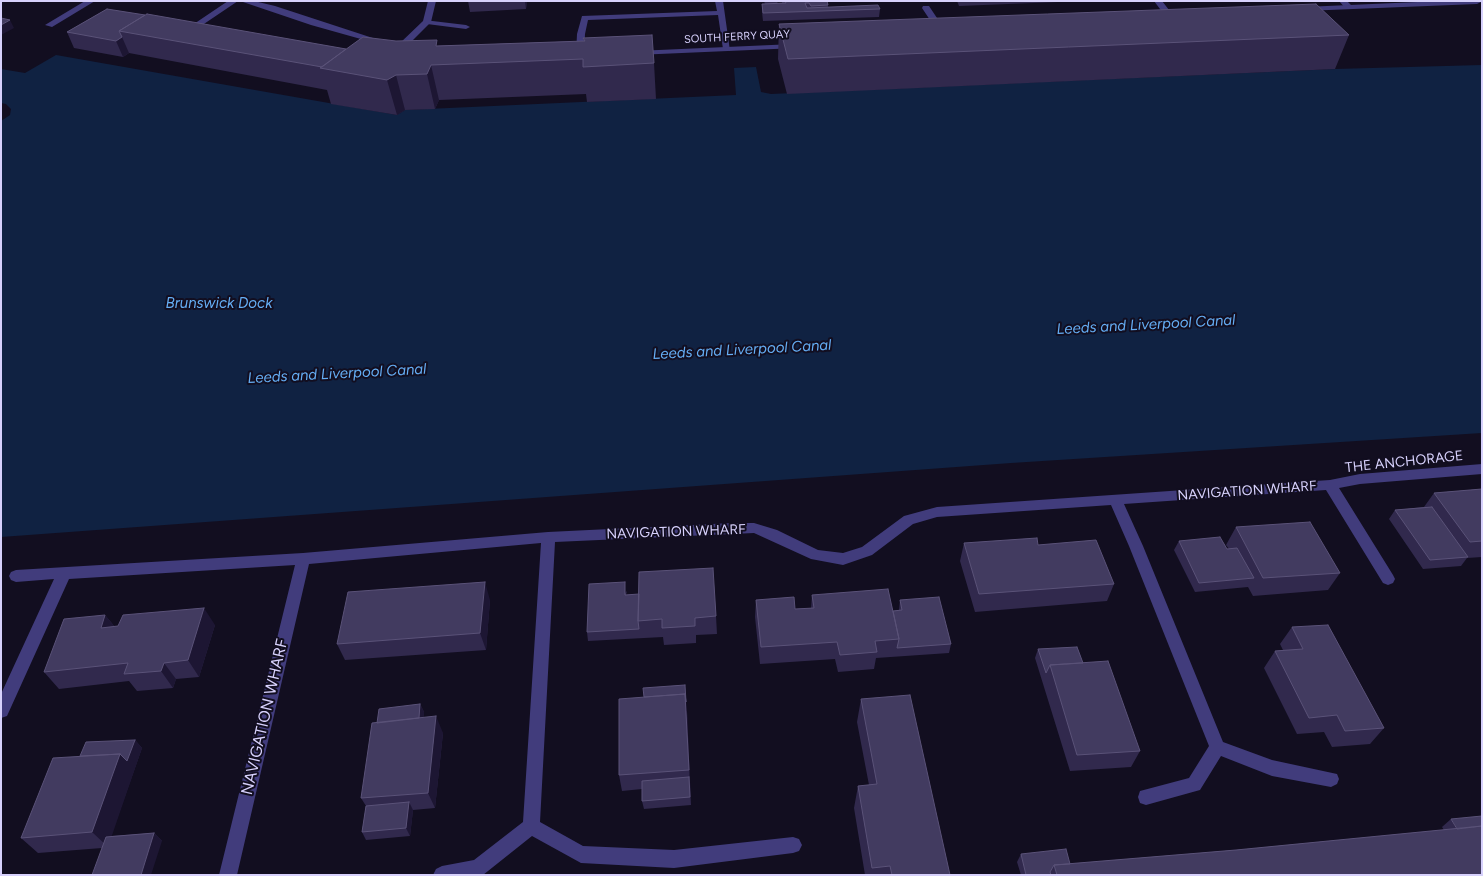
<!DOCTYPE html>
<html>
<head>
<meta charset="utf-8">
<style>
  body { margin:0 }
  #map { position:relative; width:1483px; height:876px; overflow:hidden; background:#120e20; font-family:Figtree,sans-serif }
  canvas { display:block }
  .frame { position:absolute; inset:0; border:2px solid #d7d1fc; pointer-events:none }
</style>
</head>
<body>
<div id="map">
<canvas width="1483" height="876"></canvas>
<div class="frame"></div>
</div>
<script>
const g = document.querySelector('canvas').getContext('2d');
g.lineJoin = 'round';
function paint(path, color) {
  g.fillStyle = color;
  g.fill(path, 'evenodd');
}
function toPath(rows) {
  const path = new Path2D();
  for (const r of rows) {
    path.moveTo(r[0], r[1]);
    for (let i = 2; i < r.length; i += 2) path.lineTo(r[i], r[i + 1]);
  }
  return path;
}
function stroke(path, color, width, dash) {
  g.strokeStyle = color;
  g.lineWidth = width;
  g.lineCap = dash ? 'butt' : 'round';
  g.setLineDash(dash || []);
  g.stroke(path);
}
function drawText(font, color, halo, rows, align = 'center') {
  g.font = font + ' Figtree,sans-serif';
  g.lineWidth = 4;
  g.setLineDash([]);
  g.textBaseline = 'middle';
  g.strokeStyle = halo;
  g.fillStyle = color;
  for (const [text, x, y, turn = 0] of rows) {
    g.save();
    g.translate(x, y);
    g.rotate((+turn || 0) * Math.PI / 180);
    g.textAlign = isNaN(turn) ? turn : align;
    if (halo) g.strokeText(text, 0, 0);
    g.fillText(text, 0, 0);
    g.restore();
  }
}
const water = toPath([
  [56,55,397,115,405,110,736,95,734,68,756,67,761,92,771,94,1335,69,1482,65,1482,433,1011,463,1,537,1,121,10,115,11,109,6,104,1,103,1,69,25,73]
]);
const service = toPath([
  [85,1,95,1,52,27,45,25,85,1],
  [228,1,238,1,189,34,182,32,228,1],
  [715,1,723,1,730,51,723,49,718,15,588,20,585,34,584,55,580,57,576,55,577,34,582,16,717,11,715,1],
  [1154,1,1162,1,1173,15,1172,17,1166,17,1154,1],
  [1339,1,1347,1,1353,7,1346,9,1339,1],
  [923,6,929,6,947,33,946,35,940,35,922,8,923,6],
  [424,20,466,25,470,27,466,29,427,24,424,24,424,20]
]);
const minor = toPath([
  [240,1,254,1,275,6,382,41,375,43,311,25,240,1],
  [428,1,436,1,431,22,405,48,399,48,399,44,423,21,428,1],
  [1440,1,1481,2,1477,4,1304,11,1300,9,1304,7,1440,1],
  [794,44,797,44,797,48,636,55,632,53,636,51,794,44],
  [1482,464,1482,474,1360,484,1339,488,1393,575,1395,579,1393,583,1388,585,1383,583,1326,490,1124,504,1143,546,1223,742,1272,760,1337,774,1339,779,1337,784,1331,787,1272,776,1221,756,1200,790,1146,805,1140,803,1138,797,1140,791,1189,778,1209,746,1129,546,1111,505,937,517,913,524,872,555,843,565,811,559,754,533,555,542,540,822,583,846,674,850,793,837,799,839,802,845,799,851,793,853,674,868,581,863,532,836,483,875,433,875,436,869,442,866,474,860,523,822,541,543,309,564,237,875,219,875,295,565,69,579,7,716,1,718,1,694,54,579,16,582,11,580,9,576,11,572,16,570,303,553,548,532,733,523,754,523,777,530,818,550,843,553,862,547,904,516,937,507,1330,480,1360,474,1482,464]
]);
const wall = toPath([
  [468,1,527,1,526,9,470,12],
  [764,1,778,1,777,4,782,3,782,1,827,1,828,5,828,7,880,9,879,17,763,21,762,12,762,4,765,4],
  [957,1,1083,1,959,6],
  [107,9,346,49,584,41,583,38,654,63,656,99,587,102,586,94,439,100,435,109,405,110,397,115,331,104,327,90,129,53,123,57,74,48,67,32],
  [779,24,1349,35,1335,69,787,94,778,59],
  [1482,489,1482,557,1467,558,1461,566,1423,569,1389,519,1395,510,1424,507,1434,493],
  [1236,527,1340,573,1328,590,1253,596,1248,587,1195,592,1174,550,1179,541,1229,549,1226,545],
  [964,543,1038,545,1114,584,1107,601,975,612,960,561],
  [627,591,626,595,716,616,717,634,696,635,696,643,664,645,663,637,588,641,587,632],
  [812,595,893,611,899,610,900,600,951,644,949,653,876,658,874,669,838,672,835,659,760,664,755,617,756,600,795,609,811,608],
  [490,600,486,650,345,660,337,644],
  [105,615,115,627,215,625,199,677,176,679,173,688,137,691,129,681,59,689,44,672],
  [1292,627,1384,728,1370,744,1332,747,1324,732,1297,734,1264,668,1275,651,1283,650,1280,644],
  [1038,649,1140,751,1131,767,1070,771,1035,658],
  [644,697,687,711,691,805,644,809,642,801,642,789,622,791,619,775],
  [861,699,950,875,865,875,854,808,858,786,869,785,857,722],
  [420,704,424,712,423,718,443,733,435,808,413,810,410,836,366,840,362,832,366,806,361,798,377,723],
  [135,740,142,748,111,836,154,833,162,841,102,848,38,853,21,838,80,756],
  [1451,819,1482,875,1021,875,1017,862,1021,854,1070,864,1236,850,1444,830,1442,827]
]);
const shadedWall = toPath([
  [525,1,527,1,526,9],
  [10,20,14,28,1,35,1,25],
  [122,37,129,53,123,57,116,41],
  [431,65,439,100,435,109,427,74],
  [396,75,405,110,397,115,387,80],
  [485,582,490,600,486,650,480,633],
  [204,608,215,625,199,677,188,660],
  [105,615,119,632,101,628],
  [164,663,176,679,173,688,161,671],
  [685,685,687,711,691,805,689,770],
  [420,704,424,712,422,735,418,726],
  [436,716,443,733,435,808,428,793],
  [135,740,142,748,108,847,92,832,120,754],
  [409,802,413,810,410,836,406,828],
  [154,833,162,841,151,875,141,875]
]);
const building = toPath([
  [785,1,827,1,828,5,811,6,809,3,805,3,807,8,878,5,880,9,763,13,762,4,786,3,785,1],
  [1316,4,1349,35,788,59,779,24,1316,4],
  [107,9,145,15,119,31,122,37,116,41,67,32,107,9],
  [147,14,346,49,322,67,119,31,147,14],
  [1,18,10,20,1,25,1,18],
  [652,35,654,63,583,67,583,59,431,65,427,74,396,75,387,80,320,68,363,37,396,41,437,40,436,46,585,41,583,38,652,35],
  [1482,489,1482,541,1470,542,1434,493,1482,489],
  [1432,507,1468,557,1430,560,1395,510,1432,507],
  [1310,522,1340,573,1263,578,1236,527,1310,522],
  [1220,537,1227,549,1237,548,1254,578,1199,583,1179,541,1220,537],
  [1037,538,1038,545,1096,540,1114,584,979,594,964,543,1037,538],
  [713,568,716,616,695,618,695,626,662,628,662,619,638,621,639,572,713,568],
  [485,582,480,633,337,644,348,592,485,582],
  [625,582,625,595,639,594,638,621,639,629,587,632,589,584,625,582],
  [888,589,899,639,875,641,877,652,840,655,837,642,761,647,756,600,794,597,795,609,814,608,812,595,888,589],
  [939,597,951,644,897,648,899,639,893,611,902,610,900,600,939,597],
  [204,608,188,660,164,663,161,671,124,674,128,663,44,672,64,619,105,615,101,628,118,626,123,615,204,608],
  [1328,625,1384,728,1345,731,1337,715,1309,718,1275,651,1303,649,1292,627,1328,625],
  [1077,647,1083,663,1050,665,1046,673,1038,649,1077,647],
  [1108,661,1140,751,1077,755,1050,665,1108,661],
  [685,685,686,702,685,694,644,697,643,688,685,685],
  [685,694,689,770,619,775,619,699,685,694],
  [910,695,950,875,892,875,890,866,872,868,858,786,877,784,861,699,910,695],
  [420,704,419,718,377,723,379,709,420,704],
  [436,716,428,793,361,798,372,723,436,716],
  [135,740,127,761,120,754,80,756,86,742,135,740],
  [120,754,92,832,21,838,53,758,120,754],
  [689,777,690,797,642,801,642,781,689,777],
  [409,802,406,828,362,832,366,806,409,802],
  [1482,816,1482,826,1457,829,1451,819,1482,816],
  [1482,826,1482,875,1057,875,1054,865,1236,850,1482,826],
  [154,833,141,875,92,875,106,837,154,833],
  [1066,849,1070,864,1054,865,1050,872,1051,875,1026,875,1021,854,1066,849]
]);
const farStreetnames = [
  ["SOUTH FERRY QUAY",737,37,-3]
];
const streetNames = [
  ["THE ANCHORAGE",1404,462,-6],
  ["NAVIGATION WHARF",1247,491,-4],
  ["NAVIGATION WHARF",676,532,-2]
];
const waterNames = [
  ["Brunswick Dock",219,304],
  ["Leeds and Liverpool Canal",1146,325,-3],
  ["Leeds and Liverpool Canal",742,350,-3],
  ["Leeds and Liverpool Canal",337,374,-3]
];
const nearStreetnames = [
  ["NAVIGATION WHARF",265,717,-77]
];
paint(water, '#102242');
paint(service, '#413c7c');
paint(minor, '#413c7c');
paint(wall, '#31294d');
paint(shadedWall, '#1d1633');
paint(building, '#423b60');
stroke(building, '#5a5278', 1);
drawText('11px', '#d7d1fc', '#120e20', farStreetnames);
drawText('14px', '#d7d1fc', '#120e20', streetNames);
drawText('italic 15px', '#65aef5', '#120e20', waterNames);
drawText('16px', '#d7d1fc', '#120e20', nearStreetnames);
</script>
</body>
</html>
